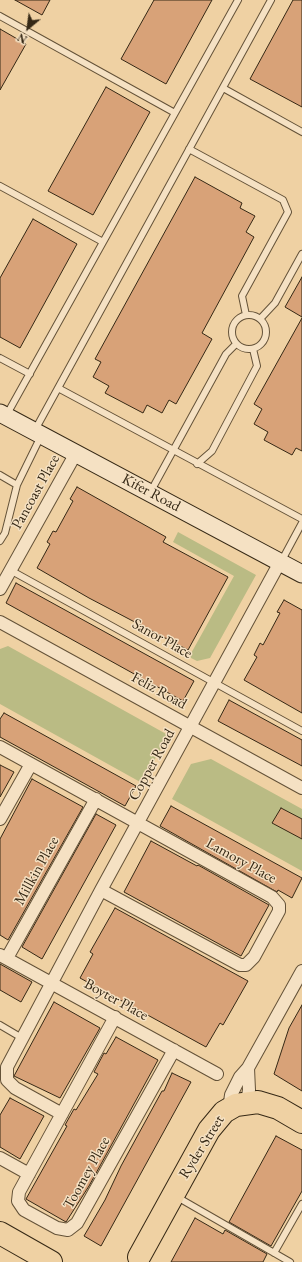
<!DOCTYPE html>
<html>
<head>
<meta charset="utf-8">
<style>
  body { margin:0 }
  #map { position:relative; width:302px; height:1262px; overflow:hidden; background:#efd1a3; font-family:"EB Garamond",serif }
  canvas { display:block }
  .north { position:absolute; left:8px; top:8px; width:40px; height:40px; -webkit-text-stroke:3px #f5e1c3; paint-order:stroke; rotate:209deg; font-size:11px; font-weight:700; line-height:16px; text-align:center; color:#352815 }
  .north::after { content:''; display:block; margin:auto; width:14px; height:18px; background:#352815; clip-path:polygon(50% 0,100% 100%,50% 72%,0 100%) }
</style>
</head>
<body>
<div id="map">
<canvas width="302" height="1262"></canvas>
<div class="north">N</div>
</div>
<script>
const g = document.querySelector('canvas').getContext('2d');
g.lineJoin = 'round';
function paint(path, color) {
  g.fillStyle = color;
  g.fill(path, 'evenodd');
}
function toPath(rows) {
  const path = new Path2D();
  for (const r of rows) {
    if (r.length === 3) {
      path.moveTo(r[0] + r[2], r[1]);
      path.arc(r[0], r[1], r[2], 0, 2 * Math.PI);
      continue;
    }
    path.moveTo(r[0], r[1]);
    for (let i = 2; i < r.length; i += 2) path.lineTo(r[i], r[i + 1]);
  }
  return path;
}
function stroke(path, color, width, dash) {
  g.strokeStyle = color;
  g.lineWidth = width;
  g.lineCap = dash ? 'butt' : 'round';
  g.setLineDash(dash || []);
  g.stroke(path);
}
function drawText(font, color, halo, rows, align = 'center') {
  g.font = font + ' "EB Garamond",serif';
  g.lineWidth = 3;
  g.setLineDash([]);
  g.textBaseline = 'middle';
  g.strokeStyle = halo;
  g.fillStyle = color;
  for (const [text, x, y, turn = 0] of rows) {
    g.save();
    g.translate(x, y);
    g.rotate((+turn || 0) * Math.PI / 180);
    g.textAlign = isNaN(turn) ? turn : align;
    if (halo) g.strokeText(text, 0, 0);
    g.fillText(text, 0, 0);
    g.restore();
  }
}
const green = toPath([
  [178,532,256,575,210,658,197,661,189,657,234,576,173,542],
  [8,646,168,735,142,783,0,704,0,649],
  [211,759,302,809,302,871,172,799,191,764]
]);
const building = toPath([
  [15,0,50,0,42,15,15,0],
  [154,0,212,0,166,84,121,59,154,0],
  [293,0,302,0,302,107,250,79,293,0],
  [0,29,26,44,0,90,0,29],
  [106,87,150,112,93,215,48,191,106,87],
  [195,177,242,203,240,208,255,216,246,232,254,237,202,333,212,339,176,404,169,400,162,413,147,405,143,413,105,393,109,386,93,377,101,362,95,359,195,177],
  [33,219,77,244,20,348,0,337,0,278,33,219],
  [302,277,302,317,285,307,302,277],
  [302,318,302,451,296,448,292,455,264,440,268,432,254,424,262,409,254,404,302,318],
  [77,487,166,537,163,542,228,577,188,650,89,598,37,568,50,544,47,542,53,531,56,532,73,501,70,499,77,487],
  [16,583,194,681,183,701,6,603,16,583],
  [284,600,302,610,302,713,244,680,257,657,254,655,260,643,263,645,280,613,277,612,284,600],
  [229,700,302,740,302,766,218,721,229,700],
  [4,713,136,786,125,806,0,737,0,719,4,713],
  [0,765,14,772,0,797,0,765],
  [32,779,83,807,8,940,0,935,0,839,32,779],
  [171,806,302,878,292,898,278,890,277,892,160,826,171,806],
  [281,808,302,819,302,839,272,823,281,808],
  [96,814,116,825,42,959,22,947,96,814],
  [151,841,197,866,198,865,269,905,241,956,124,892,151,841],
  [115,908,248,981,223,1025,220,1023,206,1047,80,978,93,954,90,952,115,908],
  [0,964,32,982,21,1002,0,990,0,964],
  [54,1002,100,1028,60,1098,14,1076,54,1002],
  [302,1005,302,1091,274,1074,289,1028,302,1005],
  [116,1037,158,1060,89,1186,66,1222,26,1199,67,1126,65,1125,74,1109,76,1110,98,1074,94,1072,104,1053,106,1054,116,1037],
  [172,1073,191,1082,101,1246,84,1236,105,1200,121,1166,162,1091,164,1091,172,1073],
  [10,1098,44,1116,20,1159,0,1147,0,1115,10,1098],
  [276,1136,302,1150,302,1191,271,1246,229,1222,276,1136],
  [195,1218,223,1234,225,1230,267,1254,263,1262,171,1262,195,1218]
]);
const lane = toPath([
  [0,16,175,113],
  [223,88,302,132],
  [189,149,283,200,288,212,242,296,246,315],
  [0,186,103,242],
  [249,332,17],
  [260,319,275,303,302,254],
  [0,358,30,374],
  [58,388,302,519],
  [6,416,238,0],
  [35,430,271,0],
  [197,464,212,451,257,366,253,349],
  [0,475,17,485,5,533,0,541],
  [17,485,41,436],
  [151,491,226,354,236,344],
  [281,562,302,523],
  [10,570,302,731],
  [0,1025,22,1038],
  [177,1197,290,1262],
  [274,1253,302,1204]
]);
const street = toPath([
  [0,589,76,453],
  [0,622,302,788],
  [0,747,272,897,279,905,279,911,254,957,246,965,240,965,101,890],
  [0,819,31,764],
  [0,955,217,1074],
  [7,958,96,799],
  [115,1017,19,1192,18,1201,24,1210,57,1228,68,1230,77,1223,174,1050],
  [247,1102,249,1090,248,1068],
  [229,1109,231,1095,240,1077,248,1068,302,971],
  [62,1114,15,1088,7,1080,7,1067,101,890,280,562],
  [0,1158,29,1174]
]);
const secondary = toPath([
  [0,413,302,574]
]);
const highway = toPath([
  [0,1233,51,1262],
  [139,1257,209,1130,224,1112,236,1105,258,1102,278,1108,302,1122]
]);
const streetNames = [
  ["Pancoast Place",36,492,-61],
  ["Kifer Road",151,493,28],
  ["Sanor Place",162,639,29],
  ["Feliz Road",159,691,29],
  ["Copper Road",152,765,-61],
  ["Lamory Place",241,861,29],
  ["Millkin Place",37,871,-61],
  ["Boyter Place",116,1000,29],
  ["Ryder Street",202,1147,-58],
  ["Toomey Place",87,1173,-61]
];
paint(green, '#babb84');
paint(building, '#d8a278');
stroke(building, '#352815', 1);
stroke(lane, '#645238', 8);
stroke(street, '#645238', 14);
stroke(secondary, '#352815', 19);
stroke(highway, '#352815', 24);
stroke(lane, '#f5e1c3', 6);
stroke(street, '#f5e1c3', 12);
stroke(secondary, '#f5e1c3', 17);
stroke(highway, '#efd1a3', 22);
drawText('15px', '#352815', '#f5e1c3', streetNames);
</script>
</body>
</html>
